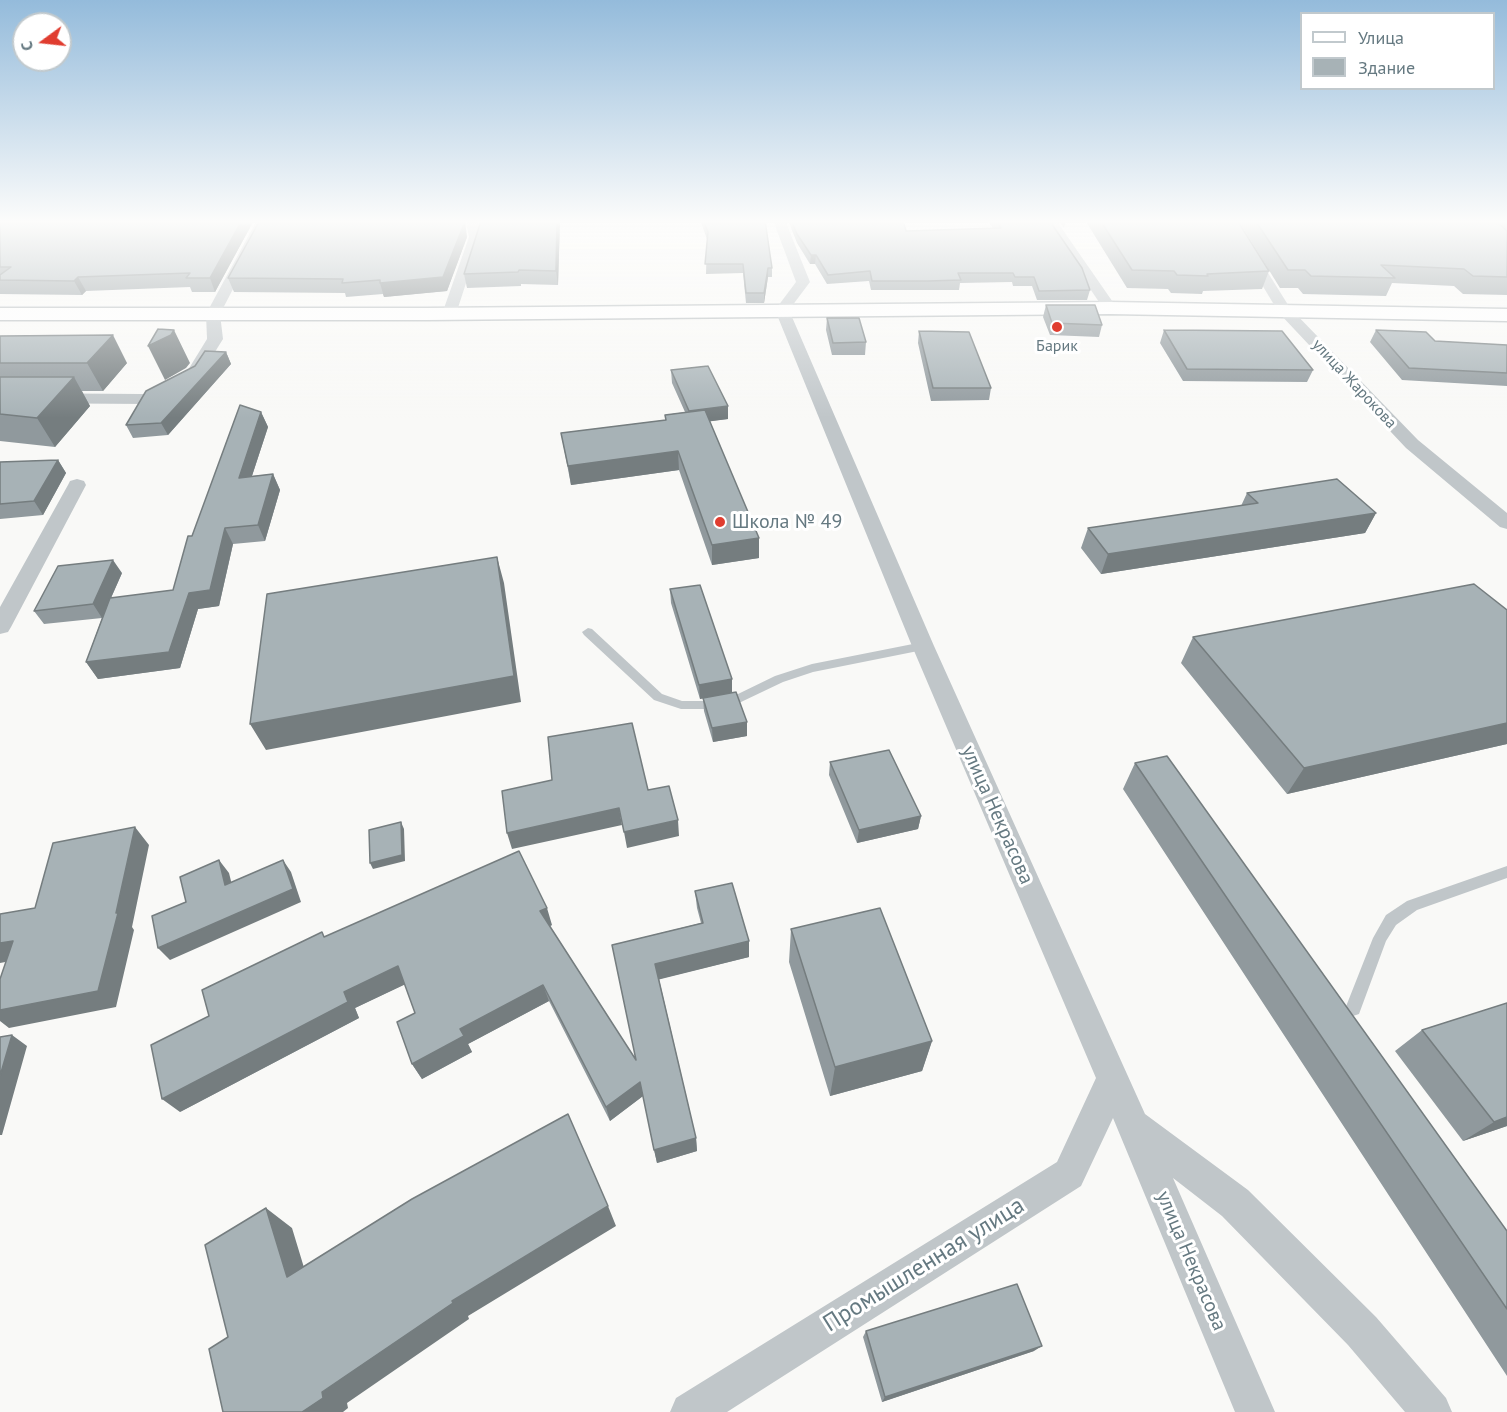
<!DOCTYPE html>
<html>
<head>
<meta charset="utf-8">
<style>
  body { margin:0 }
  #map { position:relative; width:1507px; height:1412px; overflow:hidden; background:#f9f9f7; font-family:"PT Sans",sans-serif }
  canvas { display:block }
  .legend { position:absolute; left:1300px; top:12px; width:195px; height:78px; box-sizing:border-box; background:#fff; border:2px solid #c1c9cd; margin:0; padding:8px 10px; list-style:none; font-size:18px; color:#657981 }
  .legend li { display:flex; align-items:center; gap:12px; height:30px }
  .legend b { width:30px; border:2px solid #c1c9cd }
  .north { position:absolute; left:12px; top:12px; width:60px; height:60px; box-sizing:border-box; background:#fff; border:2px solid #c1c9cd; border-radius:50%; rotate:255deg; font-size:16px; font-weight:700; line-height:24px; text-align:center; color:#657981 }
  .north::after { content:''; display:block; margin:auto; width:21px; height:27px; background:#e03d30; clip-path:polygon(50% 0,100% 100%,50% 72%,0 100%) }
</style>
</head>
<body>
<div id="map">
<canvas width="1507" height="1412"></canvas>
<ul class="legend">
<li><b style="height:8px;background:#fff"></b>Улица</li>
<li><b style="height:16px;background:#a7b2b6"></b>Здание</li>
</ul>
<div class="north">С</div>
</div>
<script>
const g = document.querySelector('canvas').getContext('2d');
g.lineJoin = 'round';
function toPath(rows) {
  const path = new Path2D();
  for (const r of rows) {
    path.moveTo(r[0], r[1]);
    for (let i = 2; i < r.length; i += 2) path.lineTo(r[i], r[i + 1]);
  }
  return path;
}
function stroke(path, color, width, dash) {
  g.strokeStyle = color;
  g.lineWidth = width;
  g.lineCap = dash ? 'butt' : 'round';
  g.setLineDash(dash || []);
  g.stroke(path);
}
function paint(path, color) {
  g.fillStyle = color;
  g.fill(path, 'evenodd');
}
function drawText(font, color, halo, rows, align = 'center') {
  g.font = font + ' "PT Sans",sans-serif';
  g.lineWidth = 6;
  g.setLineDash([]);
  g.textBaseline = 'middle';
  g.strokeStyle = halo;
  g.fillStyle = color;
  for (const [text, x, y, turn = 0] of rows) {
    g.save();
    g.translate(x, y);
    g.rotate((+turn || 0) * Math.PI / 180);
    g.textAlign = isNaN(turn) ? turn : align;
    if (halo) g.strokeText(text, 0, 0);
    g.fillText(text, 0, 0);
    g.restore();
  }
}
const service = toPath([
  [588,628,592,629,662,694,682,701,707,701,738,694,775,676,812,664,923,642,929,646,923,650,813,672,783,682,741,702,707,709,681,709,654,700,584,635,582,632,588,628],
  [1507,866,1507,878,1417,910,1396,925,1386,941,1359,1014,1353,1016,1347,1014,1345,1009,1373,938,1386,915,1407,901,1507,866]
]);
const minor = toPath([
  [257,220,269,220,220,314,223,339,200,376,147,404,0,403,0,393,144,394,188,370,207,339,206,314,257,220],
  [466,220,478,220,481,237,456,314,449,318,442,314,469,237,466,220],
  [773,220,785,220,810,282,789,310,934,646,1145,1114,1248,1190,1376,1317,1446,1398,1452,1412,1405,1412,1348,1345,1222,1216,1173,1178,1275,1412,1235,1412,1113,1118,1081,1186,727,1412,670,1412,676,1398,1057,1162,1096,1078,912,646,775,310,796,282,773,220],
  [1044,220,1056,220,1117,308,1115,311,1105,311,1044,220],
  [1223,220,1235,220,1290,308,1418,440,1507,513,1507,529,1500,527,1406,448,1279,313,1223,220],
  [77,479,84,481,86,485,11,627,8,632,0,634,0,607,68,485,70,481,77,479]
]);
const primary = toPath([
  [1110,302,1507,309,1507,321,1110,314,427,320,0,320,0,308,427,308,1110,302]
]);
const wall = toPath([
  [0,220,254,220,215,292,192,292,190,287,86,291,82,295,0,294],
  [479,220,560,220,558,285,521,284,521,286,467,288,464,274,480,226],
  [700,220,765,220,772,268,772,277,768,277,764,303,746,303,743,273,706,274,707,239],
  [788,220,903,220,906,231,993,228,987,220,1049,220,1090,290,1087,300,1037,300,1032,286,1013,286,1012,282,960,283,959,290,871,290,869,281,827,284,815,264,810,264,797,243],
  [1058,220,1066,220,1064,228],
  [1085,220,1237,220,1269,271,1262,289,1203,291,1202,294,1171,293,1168,289,1127,288],
  [1238,220,1507,220,1507,295,1463,294,1454,286,1392,283,1386,296,1303,294,1298,288,1280,288],
  [467,237,447,291,384,297,383,294,346,297,345,293,234,292,228,278],
  [1046,305,1102,325,1099,337,1050,335,1043,317],
  [827,318,866,342,865,355,832,355,826,330],
  [1164,330,1313,370,1307,382,1183,381,1160,343],
  [1376,330,1435,341,1507,345,1507,386,1402,380,1370,342],
  [919,331,991,388,989,400,931,401,918,343],
  [0,336,127,363,103,391,82,391,90,406,55,447,0,441],
  [226,352,231,364,168,435,133,438,126,425],
  [671,370,728,419,710,421,759,558,712,565,679,470,571,485,561,433,665,420,665,415,685,412,672,383],
  [261,412,268,427,252,476,273,474,280,490,265,541,233,544,219,606,198,609,180,668,98,679,86,662,102,618,44,624,34,611,122,573,111,598,173,590,192,536],
  [58,460,66,473,43,515,0,519,0,462],
  [1247,493,1376,513,1365,533,1101,574,1081,548,1088,528,1241,506],
  [670,589,732,692,747,722,747,736,713,742,704,711,703,698,700,699,671,603],
  [1507,610,1507,744,1287,794,1181,663,1193,637],
  [830,762,921,816,918,829,857,843,829,775],
  [1135,763,1507,1231,1507,1376,1123,789],
  [695,891,749,941,749,957,659,979,696,1138,697,1151,657,1163,643,1096,610,1121,549,1001,468,1044,472,1052,422,1079,412,1064,415,1013,405,984,355,1008,359,1018,180,1112,325,937,552,925,550,926,636,1060,612,945,701,923,697,908],
  [791,929,932,1041,922,1071,830,1096,789,962],
  [1507,1003,1507,1126,1463,1141,1395,1051,1422,1030],
  [866,1331,1034,1351,882,1402,863,1337]
]);
const shadedWall = toPath([
  [242,220,254,220,215,292,210,278],
  [463,220,465,220,467,237,447,291,384,297,380,283],
  [557,220,560,220,558,285,556,271],
  [811,255,816,255,815,264,810,264],
  [768,268,768,277,764,303,764,293],
  [78,277,86,291,82,295,74,281],
  [174,330,190,363,186,368,165,380,148,346],
  [113,335,127,363,103,391,87,363],
  [226,352,231,364,168,435,161,423],
  [74,377,90,406,55,447,37,418],
  [728,406,728,419,690,424,689,411],
  [261,412,268,427,246,494,239,478],
  [678,451,679,470,571,485,568,466],
  [58,460,66,473,43,515,34,501],
  [273,474,280,490,265,541,258,525],
  [1376,513,1365,533,1101,574,1108,554],
  [225,528,233,544,219,606,198,609,180,668,98,679,86,662,189,593],
  [759,538,759,558,712,565,712,545],
  [497,557,504,583,521,702,266,750,250,724],
  [113,560,122,573,102,618,93,604],
  [732,679,732,693,700,699,699,685],
  [747,722,747,736,713,742,712,728],
  [1507,723,1507,744,1287,794,1304,768],
  [619,808,622,825,512,849,507,833],
  [921,816,918,829,857,843,859,830],
  [678,820,679,836,627,848,624,832],
  [401,822,404,829,405,861,373,869,370,863],
  [135,827,149,845,132,927,134,930,116,1007,9,1028,0,1021,0,1010,116,913],
  [219,860,229,873,235,897,225,885],
  [283,860,291,872,301,902,170,960,158,948],
  [547,908,552,925,546,928,540,911],
  [13,941,32,957,0,963,0,943],
  [749,941,749,957,657,980,655,964],
  [398,966,408,983,355,1008,359,1018,180,1112,162,1099,344,992],
  [543,985,549,1001,468,1044,472,1052,422,1079,412,1064,460,1029],
  [12,1035,27,1046,2,1135,0,1135,0,1076],
  [932,1041,922,1071,830,1096,835,1067],
  [640,1082,643,1096,610,1121,606,1107],
  [1507,1117,1507,1126,1463,1141,1494,1122],
  [696,1138,697,1151,657,1163,654,1150],
  [608,1206,616,1226,468,1316,469,1319,347,1403,348,1408,343,1412,302,1412,322,1392,452,1301],
  [266,1208,292,1228,312,1294,287,1277],
  [1042,1346,1034,1351,882,1402,885,1397]
]);
const building = toPath([
  [0,220,242,220,210,278,186,278,190,273,78,277,74,281,0,280,0,275,11,267,0,267,0,220],
  [260,220,463,220,464,224,443,277,380,283,380,280,342,283,343,279,228,278,260,220],
  [479,220,557,220,556,271,519,270,518,272,464,274,480,224,479,220],
  [703,220,765,220,772,268,768,268,764,293,746,293,743,264,705,264,708,232,703,220],
  [791,220,903,220,906,231,1001,228,995,220,1049,220,1082,268,1090,290,1039,291,1034,277,1015,277,1013,273,958,273,961,280,928,281,872,281,870,271,828,275,816,255,811,255,797,234,791,220],
  [1100,220,1237,220,1269,271,1207,274,1208,276,1177,275,1174,271,1132,270,1100,220],
  [1255,220,1495,220,1507,231,1507,277,1473,276,1464,269,1381,265,1395,278,1311,276,1305,270,1288,270,1255,220],
  [1046,305,1095,305,1102,325,1052,323,1046,305],
  [827,318,859,318,866,342,833,343,827,318],
  [158,329,174,330,171,335,148,346,158,329],
  [1164,330,1282,331,1313,370,1187,369,1164,330],
  [1376,330,1426,332,1435,341,1507,345,1507,373,1409,368,1376,330],
  [919,331,969,332,991,388,933,388,919,331],
  [113,335,87,363,0,363,0,336,113,335],
  [205,351,226,352,161,423,126,425,146,391,195,366,205,351],
  [708,366,728,406,689,411,671,370,708,366],
  [0,377,74,377,37,418,0,414,0,377],
  [240,405,261,412,239,478,273,474,258,525,225,528,210,590,189,593,169,652,86,662,110,598,173,590,188,536,192,536,240,405],
  [705,410,759,538,712,545,678,451,568,466,561,433,666,420,665,415,705,410],
  [58,460,34,501,0,504,0,462,58,460],
  [1337,479,1376,513,1108,554,1088,528,1258,503,1247,493,1337,479],
  [497,557,514,676,250,724,267,594,497,557],
  [113,560,93,604,34,611,58,566,113,560],
  [1474,584,1507,610,1507,723,1304,768,1193,637,1474,584],
  [700,585,732,679,699,685,670,589,700,585],
  [736,692,747,722,712,728,703,698,736,692],
  [632,723,648,790,669,786,678,820,624,832,619,808,507,833,502,791,552,780,548,737,632,723],
  [889,750,921,816,859,830,830,762,889,750],
  [1167,756,1507,1231,1507,1309,1135,763,1167,756],
  [401,822,402,855,370,863,369,830,401,822],
  [135,827,116,913,118,913,98,991,0,1010,0,979,13,941,0,943,0,914,35,908,53,843,135,827],
  [519,851,547,908,540,911,636,1060,612,945,703,923,695,891,732,883,749,941,655,964,696,1138,654,1150,640,1082,606,1107,543,985,460,1029,464,1036,412,1064,397,1022,415,1013,398,966,344,992,348,1002,162,1099,151,1045,209,1016,202,990,322,932,324,937,519,851],
  [219,860,225,885,283,860,293,889,158,948,152,916,186,902,180,877,219,860],
  [880,908,932,1041,835,1067,791,929,880,908],
  [1507,1003,1507,1117,1494,1122,1422,1030,1507,1003],
  [12,1035,0,1076,0,1037,12,1035],
  [568,1114,608,1206,452,1301,453,1303,322,1392,323,1398,302,1412,223,1412,209,1349,228,1337,205,1245,266,1208,287,1277,412,1199,568,1114],
  [1017,1284,1042,1346,885,1397,866,1331,1017,1284]
]);
const markers = [
  [1057,327,6,"#e03d30"],
  [720,522,6,"#e03d30"]
];
const farPoinames = [
  ["Барик",1057,346]
];
const farStreetnames = [
  ["улица Жарокова",1354,384,47]
];
const poiNames = [
  ["Школа № 49",732,522]
];
const streetNames = [
  ["улица Некрасова",997,815,66],
  ["улица Некрасова",1191,1261,67]
];
const nearStreetnames = [
  ["Промышленная улица",924,1265,-32]
];
stroke(primary, '#b4babd', 3);
paint(service, '#c0c6c9');
paint(minor, '#c0c6c9');
paint(primary, '#fff');
paint(wall, '#90999d');
paint(shadedWall, '#757d7f');
paint(building, '#a7b2b6');
stroke(building, '#757d7f', 1.5);
const sky = g.createLinearGradient(0, 0, 0, 418);
sky.addColorStop(0, '#94bbdb');
sky.addColorStop(0.53, '#fcfcfb');
sky.addColorStop(1, '#fcfcfb00');
g.fillStyle = sky;
g.fillRect(0, 0, 1507, 418);
for (const [x, y, r, color] of markers) {
  const dot = new Path2D();
  dot.arc(x, y, r, 0, 2 * Math.PI);
  g.fillStyle = color;
  g.fill(dot);
  stroke(dot, '#fff', 2);
}
drawText('16px', '#657981', '#fff', farPoinames);
drawText('16px', '#657981', '#fff', farStreetnames);
drawText('20px', '#657981', '#fff', poiNames, 'left');
drawText('20px', '#657981', '#fff', streetNames);
drawText('24px', '#657981', '#fff', nearStreetnames);
</script>
</body>
</html>
